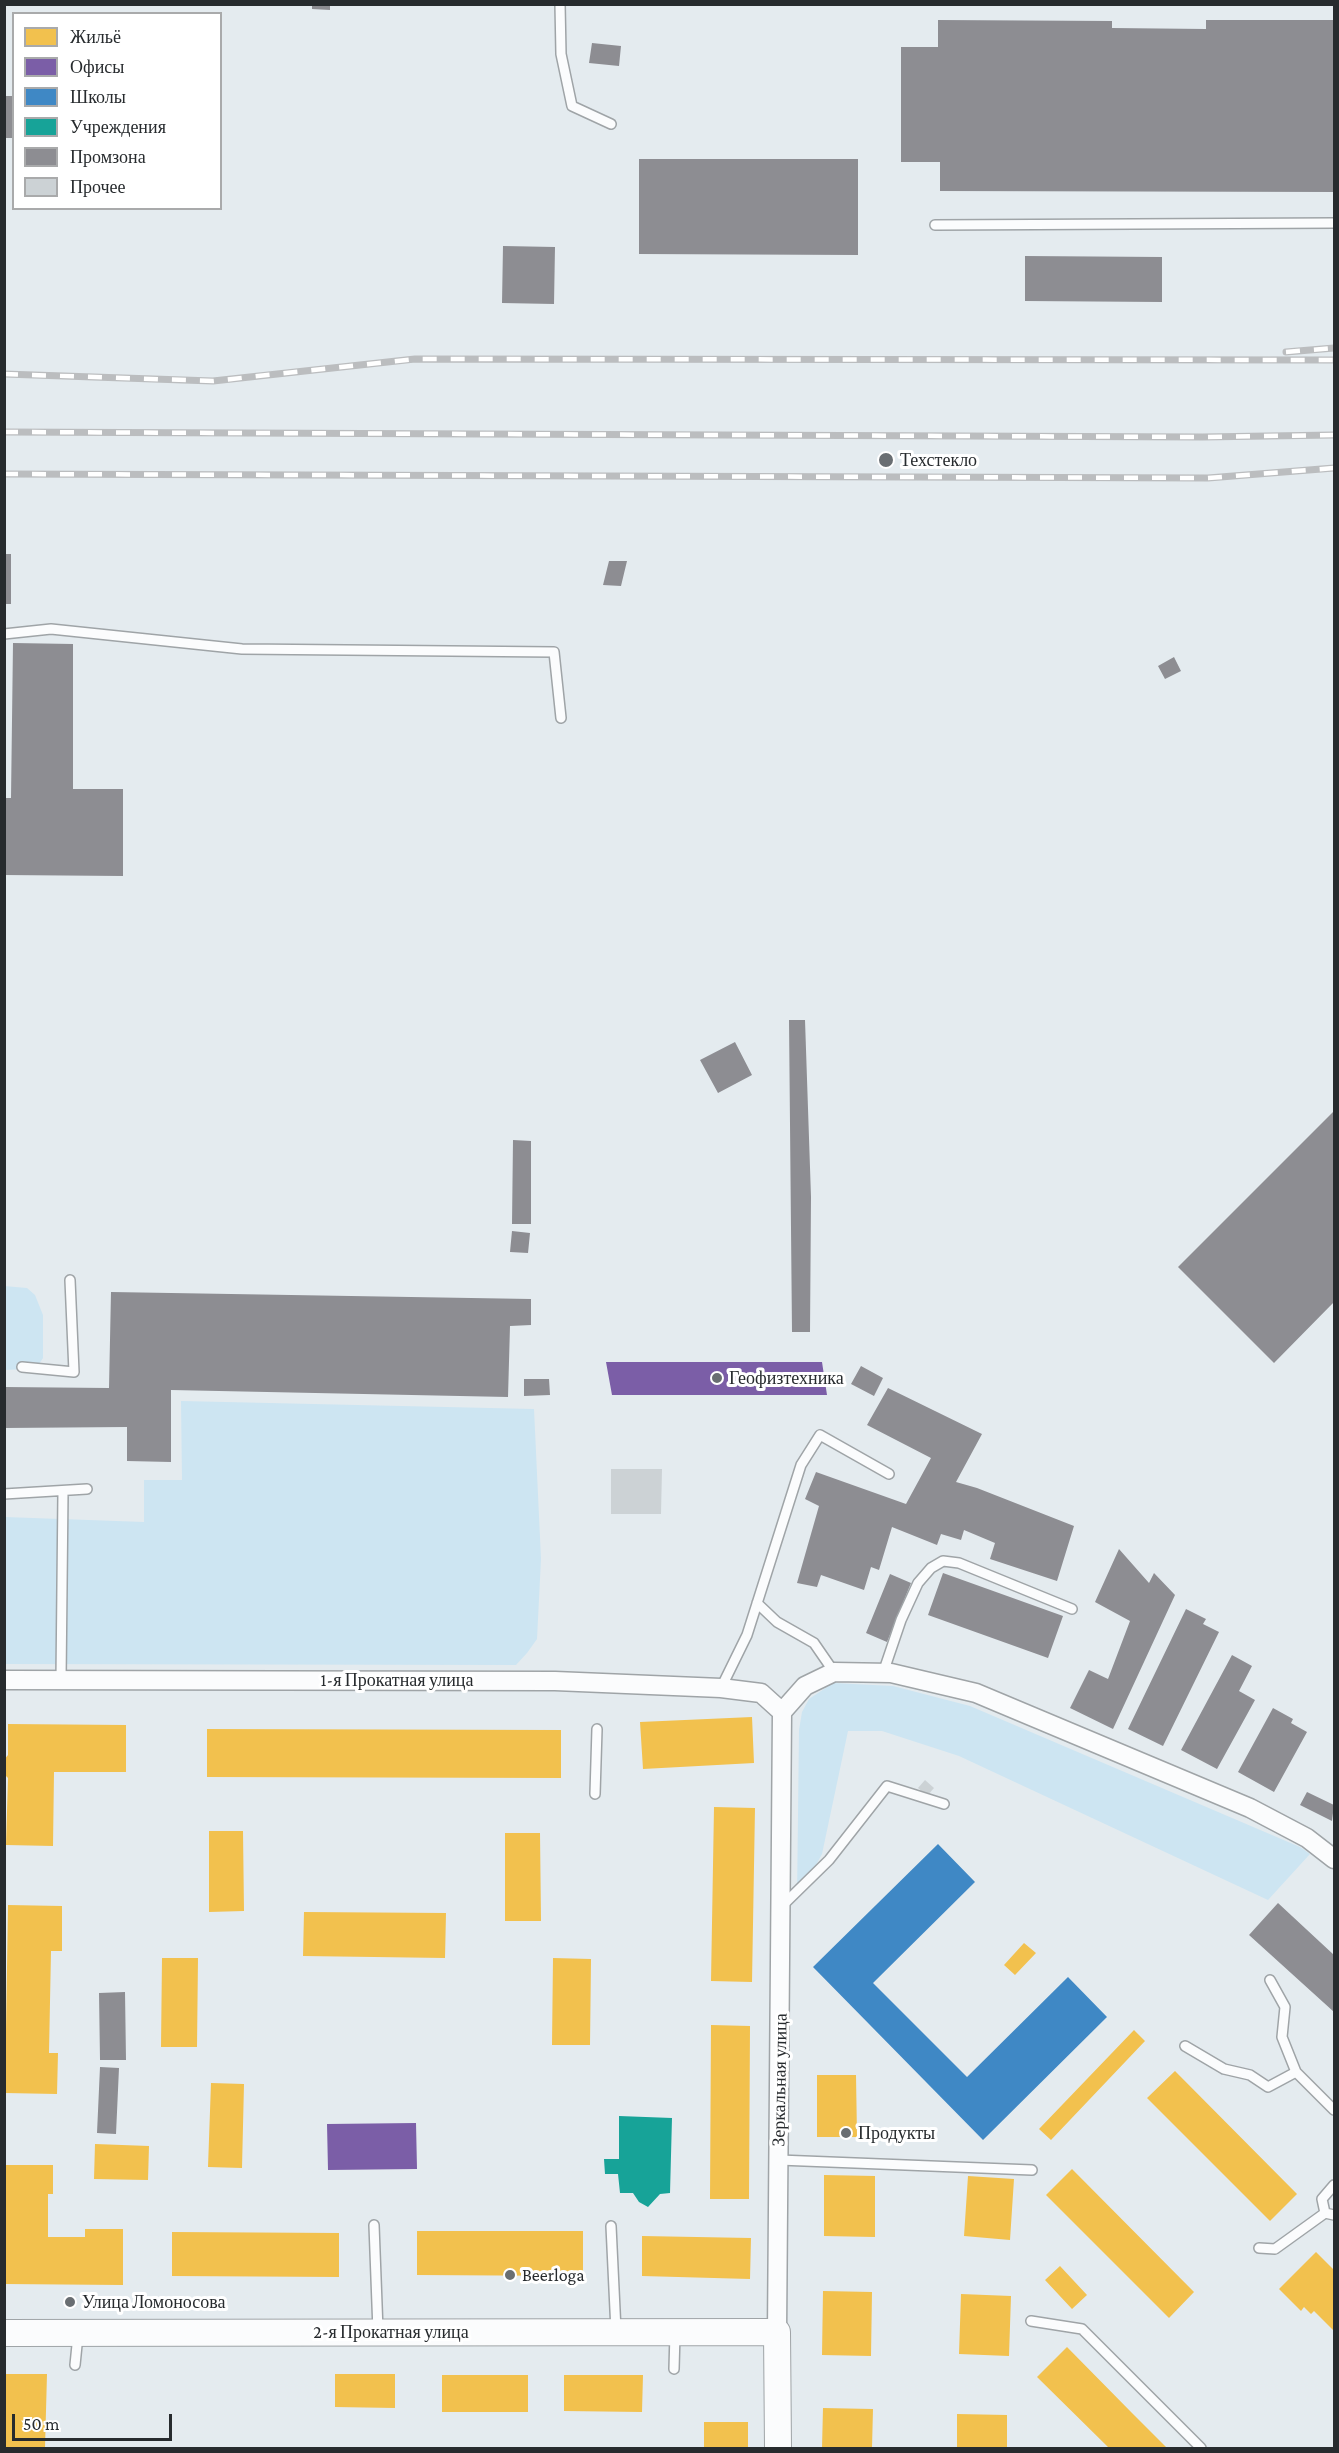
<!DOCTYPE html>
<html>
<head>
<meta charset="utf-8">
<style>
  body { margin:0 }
  #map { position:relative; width:1339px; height:2453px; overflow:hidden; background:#e4ebef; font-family:"Crimson Pro",serif }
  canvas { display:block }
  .frame { position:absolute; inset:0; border:6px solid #272b2e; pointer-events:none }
  .legend { position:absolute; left:12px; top:12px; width:210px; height:198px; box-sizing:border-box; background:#fff; border:2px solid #a9aaab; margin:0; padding:8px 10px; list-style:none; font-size:18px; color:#272b2e }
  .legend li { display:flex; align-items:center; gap:12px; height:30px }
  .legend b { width:30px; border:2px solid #a9aaab }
  .scale { position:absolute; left:12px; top:2414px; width:160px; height:27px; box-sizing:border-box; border:3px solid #272b2e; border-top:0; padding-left:8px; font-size:18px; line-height:21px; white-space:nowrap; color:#272b2e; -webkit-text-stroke:4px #fff; paint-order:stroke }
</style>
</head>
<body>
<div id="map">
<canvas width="1339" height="2453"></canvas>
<div class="frame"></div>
<ul class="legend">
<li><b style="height:16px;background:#f2c14e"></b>Жильё</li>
<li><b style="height:16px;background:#7b5ea7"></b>Офисы</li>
<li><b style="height:16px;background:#3f88c5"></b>Школы</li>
<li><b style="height:16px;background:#17a398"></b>Учреждения</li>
<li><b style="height:16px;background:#8d8d92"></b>Промзона</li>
<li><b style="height:16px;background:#ccd2d5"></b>Прочее</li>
</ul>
<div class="scale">50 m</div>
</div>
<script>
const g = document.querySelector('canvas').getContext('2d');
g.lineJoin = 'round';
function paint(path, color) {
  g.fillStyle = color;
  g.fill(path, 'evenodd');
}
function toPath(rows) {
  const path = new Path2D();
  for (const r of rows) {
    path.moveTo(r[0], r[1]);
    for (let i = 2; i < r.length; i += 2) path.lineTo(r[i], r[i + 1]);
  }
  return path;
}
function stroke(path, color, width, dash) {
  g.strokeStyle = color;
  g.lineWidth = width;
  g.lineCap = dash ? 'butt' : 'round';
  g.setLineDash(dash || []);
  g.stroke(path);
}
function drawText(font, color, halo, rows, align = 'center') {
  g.font = font + ' "Crimson Pro",serif';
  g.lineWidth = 6;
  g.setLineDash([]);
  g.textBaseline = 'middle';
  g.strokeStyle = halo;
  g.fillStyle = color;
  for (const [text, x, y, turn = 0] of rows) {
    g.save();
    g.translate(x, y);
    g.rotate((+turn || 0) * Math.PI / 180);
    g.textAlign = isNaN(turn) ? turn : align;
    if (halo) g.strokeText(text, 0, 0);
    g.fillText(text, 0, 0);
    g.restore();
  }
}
const green = toPath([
  [4,1286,27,1288,35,1295,43,1315,43,1358,39,1364,25,1369,5,1370],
  [181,1401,534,1409,541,1559,537,1639,527,1653,516,1665,5,1664,5,1517,144,1522,144,1480,182,1480],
  [833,1683,893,1686,970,1706,1300,1847,1310,1854,1268,1900,959,1756,882,1731,848,1731,822,1854,797,1900,799,1730,802,1712,809,1699]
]);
const homes = toPath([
  [752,1717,754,1763,643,1769,640,1722],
  [8,1724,126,1725,126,1772,54,1772,53,1846,6,1845,8,1778,4,1774,4,1760,8,1755],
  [207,1729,561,1730,561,1778,207,1777],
  [714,1807,755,1808,752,1982,711,1981],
  [209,1831,243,1831,244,1911,209,1912],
  [505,1833,540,1833,541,1921,505,1921],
  [8,1905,62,1906,62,1951,51,1951,49,2053,58,2053,57,2094,5,2093],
  [304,1912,446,1913,445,1958,303,1956],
  [1024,1943,1036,1953,1015,1975,1004,1965],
  [162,1958,198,1958,197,2047,161,2047],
  [553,1958,591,1959,590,2045,552,2045],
  [711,2025,750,2026,749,2199,710,2199],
  [1134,2030,1145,2041,1051,2140,1039,2129],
  [1175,2071,1297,2194,1270,2221,1147,2098],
  [817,2075,856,2075,857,2137,817,2137],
  [211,2083,244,2084,242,2168,208,2167],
  [95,2144,149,2146,148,2180,94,2179],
  [4,2165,53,2165,53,2194,48,2194,48,2237,85,2237,85,2229,123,2229,123,2285,4,2284],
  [1072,2169,1194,2292,1169,2318,1046,2195],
  [824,2175,875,2176,875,2237,824,2236],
  [968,2176,1014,2179,1010,2240,964,2236],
  [417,2231,583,2231,583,2276,417,2275],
  [172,2232,339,2233,339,2277,172,2276],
  [642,2236,751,2238,750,2279,642,2276],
  [1316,2252,1334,2270,1334,2331,1314,2311,1311,2314,1304,2307,1301,2311,1279,2289],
  [1060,2266,1087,2295,1072,2309,1045,2280],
  [823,2291,872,2292,871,2356,822,2355],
  [961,2294,1011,2296,1009,2356,959,2354],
  [1067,2347,1132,2413,1167,2448,1109,2448,1037,2377],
  [6,2374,47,2374,45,2448,4,2448],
  [335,2374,395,2374,395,2408,335,2407],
  [442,2375,528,2375,528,2412,442,2412],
  [564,2375,643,2375,642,2412,564,2411],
  [823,2408,873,2409,872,2448,822,2448],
  [957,2414,1007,2415,1007,2448,957,2448],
  [704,2422,748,2422,748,2448,704,2448]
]);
const offices = toPath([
  [606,1362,822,1362,827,1395,612,1395],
  [416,2123,417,2169,328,2170,327,2124]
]);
const schools = toPath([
  [938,1844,975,1882,873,1983,967,2077,1068,1977,1107,2017,983,2140,813,1967]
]);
const public = toPath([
  [619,2116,672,2118,670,2193,660,2194,648,2207,639,2202,633,2193,620,2193,618,2174,605,2174,604,2159,619,2159]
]);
const industry = toPath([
  [312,4,330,4,330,10,312,9],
  [938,20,1112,21,1112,28,1206,29,1206,20,1334,20,1334,192,940,191,940,162,901,162,901,47,938,47],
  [592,43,621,46,619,66,589,63],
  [6,96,14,96,14,138,4,138],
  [639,159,858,159,858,255,639,254],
  [503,246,555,247,554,304,502,303],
  [1025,256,1162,257,1162,302,1025,301],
  [4,554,11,554,11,604,4,604],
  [609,561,627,561,621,586,603,585],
  [13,643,73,644,73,789,123,789,123,876,4,875,4,798,11,798],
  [1174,657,1181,671,1165,679,1158,666],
  [789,1020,805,1020,811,1197,810,1332,792,1332],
  [735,1042,752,1075,718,1093,700,1060],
  [1334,1111,1334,1302,1274,1363,1178,1267],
  [513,1140,531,1141,531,1224,512,1224],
  [512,1231,530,1233,528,1253,510,1252],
  [111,1292,531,1299,531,1325,510,1326,508,1397,171,1390,171,1462,127,1461,127,1427,4,1428,4,1387,109,1388],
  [861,1366,883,1378,874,1396,851,1384],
  [524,1379,549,1379,550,1395,524,1396],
  [888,1388,982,1434,956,1482,977,1488,1074,1526,1057,1581,990,1559,995,1543,964,1530,961,1540,941,1534,937,1545,892,1527,879,1570,871,1567,864,1590,821,1575,817,1587,797,1583,819,1506,805,1499,816,1472,906,1504,931,1458,867,1425],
  [1119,1549,1149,1583,1154,1573,1175,1595,1113,1729,1070,1708,1089,1670,1108,1679,1130,1621,1095,1602],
  [943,1573,1063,1616,1048,1658,928,1615],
  [890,1574,911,1583,887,1642,866,1633],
  [1186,1609,1206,1619,1203,1624,1219,1632,1163,1746,1128,1729],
  [1232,1655,1252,1666,1239,1691,1255,1700,1217,1769,1181,1750],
  [1273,1708,1293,1719,1291,1723,1307,1732,1274,1792,1238,1772],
  [1307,1792,1334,1805,1332,1821,1300,1805],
  [1278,1903,1334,1955,1334,2012,1249,1935],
  [125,1992,126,2060,100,2060,99,1993],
  [100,2067,119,2068,116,2134,97,2133]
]);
const building = toPath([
  [611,1469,662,1469,661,1514,611,1514],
  [925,1780,934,1788,927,1796,918,1788]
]);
const lane = toPath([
  [560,4,561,54,572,106,611,124],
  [935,225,1334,223],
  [4,634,51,629,242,649,554,652,561,718],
  [22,1367,74,1372,70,1280],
  [4,1494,87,1489],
  [757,1603,777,1622,814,1643,834,1672],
  [883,1673,901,1620,918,1583,931,1568,943,1561,959,1563,1072,1609],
  [61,1680,63,1492],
  [721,1688,747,1635,801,1465,820,1435,889,1474],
  [595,1794,597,1729],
  [782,1906,829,1860,887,1786,944,1804],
  [1270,1980,1285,2007,1282,2037,1296,2072,1334,2110],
  [1185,2046,1224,2069,1250,2075,1268,2087,1296,2072],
  [779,2160,1032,2170],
  [1325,2213,1322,2199,1334,2185],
  [374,2225,378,2331],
  [611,2226,616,2331],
  [1259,2248,1275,2249,1325,2213,1334,2215],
  [1031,2321,1082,2329,1201,2448],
  [75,2365,78,2335],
  [674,2369,675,2333]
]);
const street = toPath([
  [4,1680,555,1681,721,1688,761,1693,782,1712],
  [782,1712,805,1686,834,1672,891,1673,976,1693,1250,1808,1307,1838,1334,1859],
  [777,2332,782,1712]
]);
const secondary = toPath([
  [4,2333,777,2332,778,2448]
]);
const rail = toPath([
  [1286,352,1334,348],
  [4,374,213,381,415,359,1334,360],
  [4,432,1202,437,1334,435],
  [4,474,1208,478,1334,468]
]);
const markers = [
  [886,460,8,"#696e72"],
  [717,1378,6,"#696e72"],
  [846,2133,6,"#696e72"],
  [510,2275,6,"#696e72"],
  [70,2302,6,"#696e72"]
];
const poiNames = [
  ["Техстекло",900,460],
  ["Геофизтехника",729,1378],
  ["Продукты",858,2133],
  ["Beerloga",522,2275],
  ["Улица Ломоносова",82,2302]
];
const streetNames = [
  ["1-я Прокатная улица",397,1680],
  ["Зеркальная улица",780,2080,-89],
  ["2-я Прокатная улица",391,2332]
];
paint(green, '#cde5f2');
paint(homes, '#f2c14e');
paint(offices, '#7b5ea7');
paint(schools, '#3f88c5');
paint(public, '#17a398');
paint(industry, '#8d8d92');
paint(building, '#ccd2d5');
stroke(lane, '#9fa4a7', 12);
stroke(street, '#9fa4a7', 21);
stroke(secondary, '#9fa4a7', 28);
stroke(lane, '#fbfcfd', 9);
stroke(street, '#fbfcfd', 18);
stroke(secondary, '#fbfcfd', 26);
stroke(rail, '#bbbdbf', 7);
stroke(rail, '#fff', 4.5, [14]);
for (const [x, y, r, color] of markers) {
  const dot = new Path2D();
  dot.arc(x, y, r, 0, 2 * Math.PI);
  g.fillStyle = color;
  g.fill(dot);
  stroke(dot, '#fff', 2);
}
drawText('18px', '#272b2e', '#fff', poiNames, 'left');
drawText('18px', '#272b2e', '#fff', streetNames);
</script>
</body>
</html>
